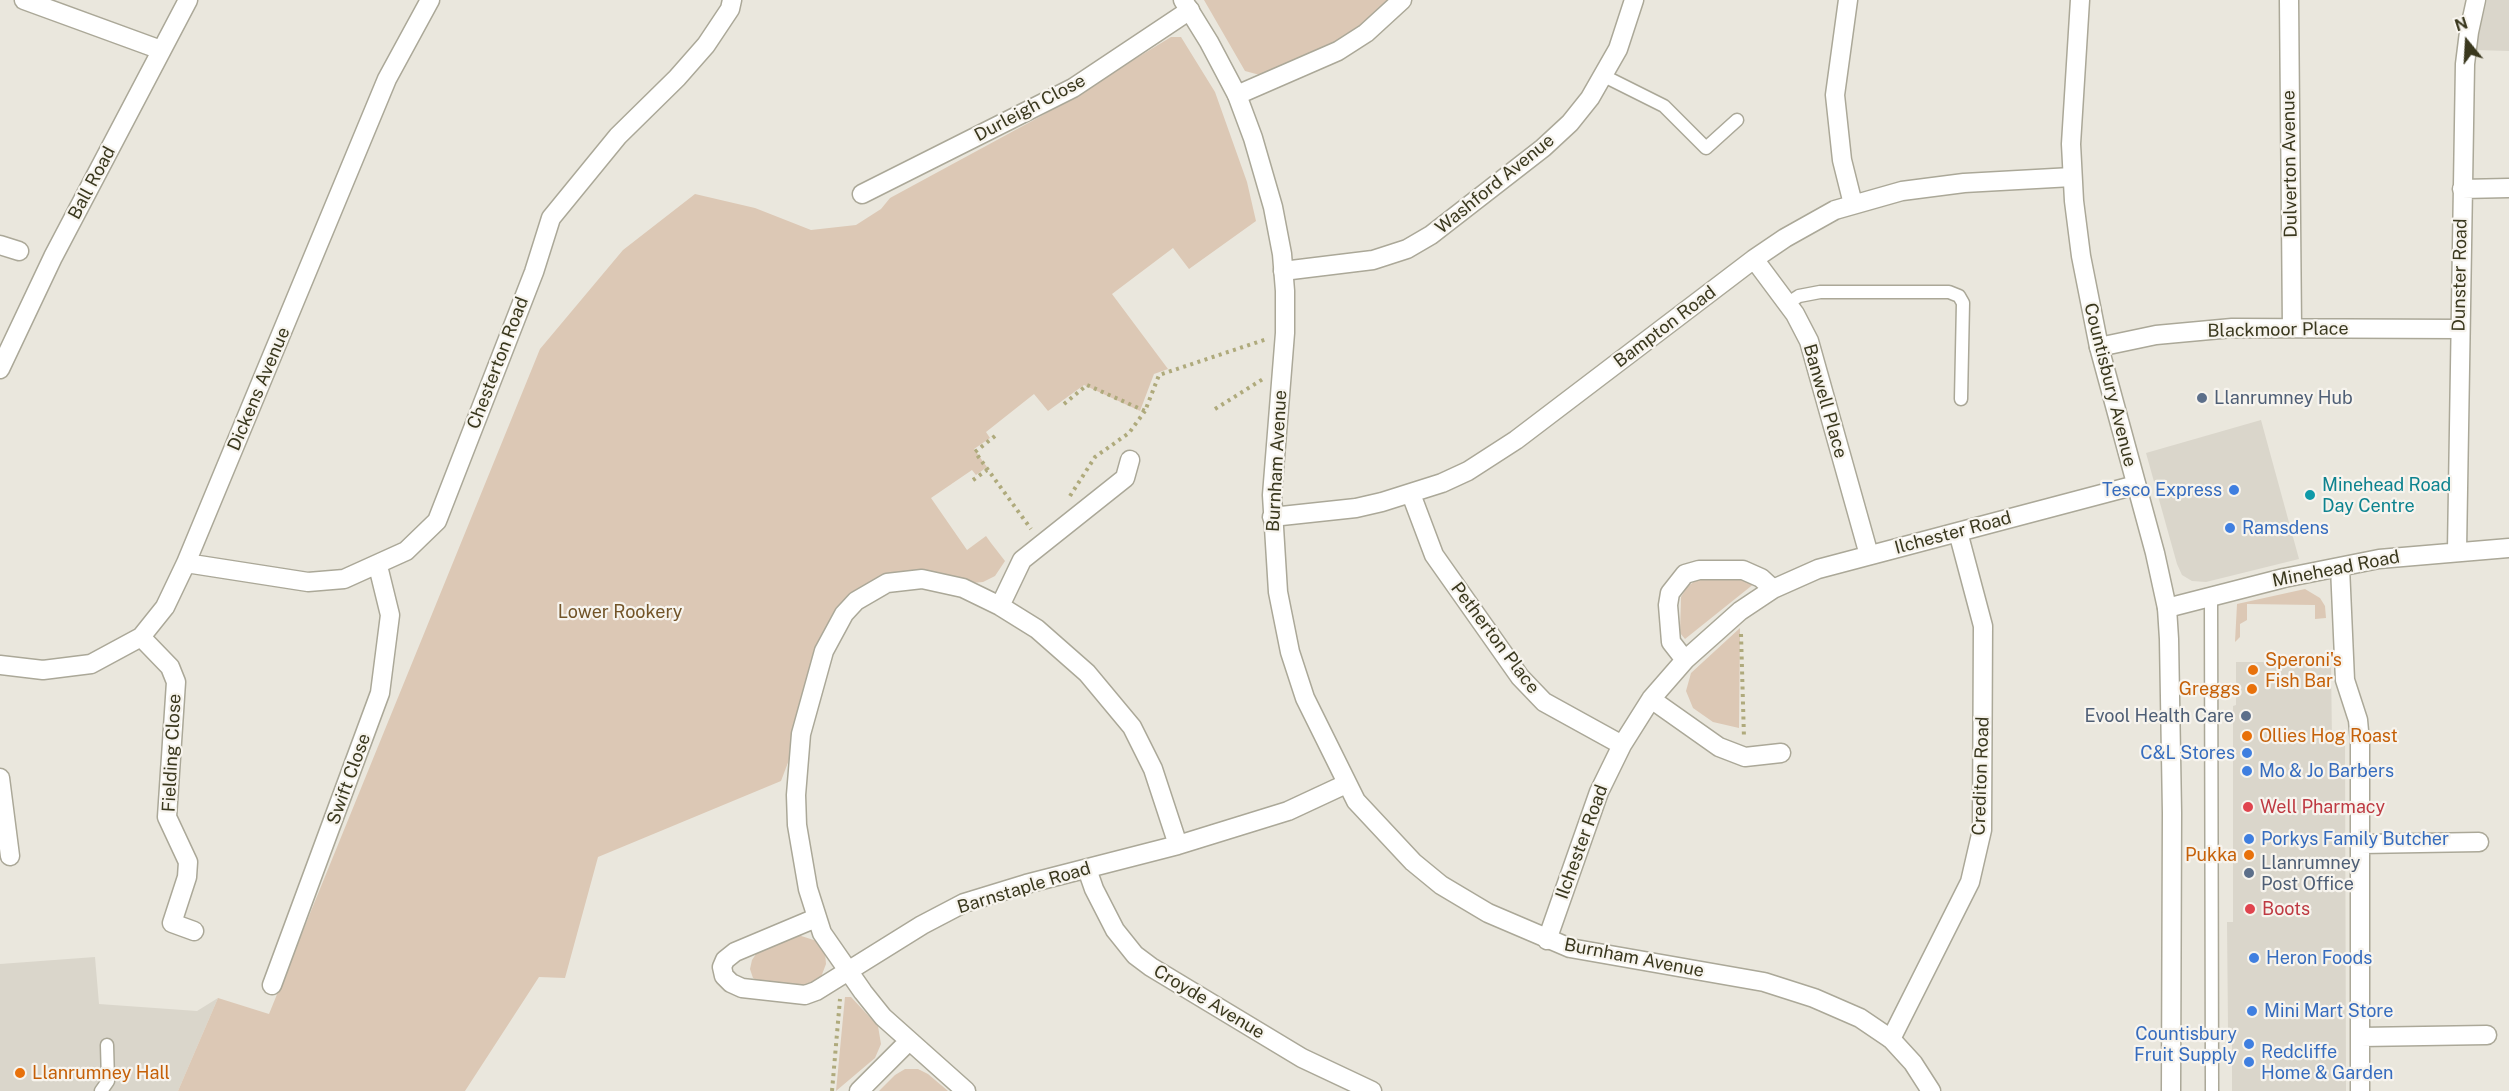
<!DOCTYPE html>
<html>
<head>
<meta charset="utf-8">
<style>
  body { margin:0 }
  #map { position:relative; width:2509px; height:1091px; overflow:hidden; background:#eae7dd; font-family:"Public Sans",sans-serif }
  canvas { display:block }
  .north { position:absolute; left:2437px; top:12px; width:60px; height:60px; -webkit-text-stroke:4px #f7f4ee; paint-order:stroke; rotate:342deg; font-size:16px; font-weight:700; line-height:24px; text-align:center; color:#3a381e }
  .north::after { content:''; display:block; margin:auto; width:21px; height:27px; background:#3a381e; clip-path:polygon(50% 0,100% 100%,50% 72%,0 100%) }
</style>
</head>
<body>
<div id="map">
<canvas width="2509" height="1091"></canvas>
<div class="north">N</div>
</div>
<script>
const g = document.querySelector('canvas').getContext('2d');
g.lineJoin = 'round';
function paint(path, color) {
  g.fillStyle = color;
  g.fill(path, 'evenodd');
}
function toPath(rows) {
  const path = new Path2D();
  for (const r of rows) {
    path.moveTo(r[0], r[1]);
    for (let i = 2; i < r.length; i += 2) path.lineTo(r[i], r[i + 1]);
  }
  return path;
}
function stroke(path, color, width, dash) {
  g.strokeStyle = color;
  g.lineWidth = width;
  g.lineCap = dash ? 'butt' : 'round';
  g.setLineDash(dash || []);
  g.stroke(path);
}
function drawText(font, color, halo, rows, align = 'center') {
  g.font = font + ' "Public Sans",sans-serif';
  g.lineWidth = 4.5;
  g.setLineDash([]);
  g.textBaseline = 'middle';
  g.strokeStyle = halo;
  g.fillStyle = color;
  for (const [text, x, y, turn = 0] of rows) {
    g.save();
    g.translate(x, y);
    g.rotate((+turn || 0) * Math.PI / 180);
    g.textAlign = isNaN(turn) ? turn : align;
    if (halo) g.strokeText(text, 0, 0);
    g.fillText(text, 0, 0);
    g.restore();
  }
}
const built = toPath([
  [2487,0,2509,0,2509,51,2475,50],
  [2261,420,2299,559,2206,582,2192,581,2182,575,2177,564,2146,453],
  [2236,662,2331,662,2332,742,2345,742,2346,1091,2232,1091,2232,1028,2228,1028,2227,922,2233,922,2233,706,2236,705],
  [95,957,99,1004,197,1011,218,998,178,1091,0,1091,0,964]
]);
const green = toPath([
  [1204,0,1391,0,1361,28,1336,43,1278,69,1260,75,1245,71],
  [1171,37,1181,37,1215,92,1247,182,1256,221,1189,269,1173,248,1112,294,1168,369,1154,374,1140,411,1084,385,1048,411,1034,394,986,432,990,438,974,449,987,467,976,475,972,470,931,498,967,550,986,536,991,543,1005,561,995,576,983,582,973,583,912,572,870,582,842,605,822,637,806,681,792,752,781,781,598,857,565,978,539,977,465,1091,178,1091,218,998,269,1014,540,349,623,250,695,194,755,208,811,230,856,225,881,209,890,198,1043,115],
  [1701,576,1746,576,1755,583,1685,639,1680,633,1681,597,1687,587],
  [2305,589,2320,598,2325,606,2326,618,2315,619,2315,605,2247,604,2247,620,2240,624,2240,637,2235,642,2237,604],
  [1740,628,1739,728,1713,722,1693,708,1686,691,1691,673],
  [798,935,817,941,825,952,826,964,821,977,814,984,802,987,760,982,753,978,750,969,752,960,756,954],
  [845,997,851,997,878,1026,881,1044,875,1058,836,1091],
  [905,1069,918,1069,928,1074,948,1091,879,1091,895,1075]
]);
const path = toPath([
  [1064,404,1087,385,1145,411,1159,375,1267,339],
  [1215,409,1263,379],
  [995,436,975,452,1031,529],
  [973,480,987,470],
  [1070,496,1095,457,1129,433,1145,411],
  [1741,634,1744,738],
  [832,1091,840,999]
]);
const service = toPath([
  [1604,76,1664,106,1706,148,1737,120],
  [1788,303,1799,296,1820,292,1949,292,1959,296,1963,303,1961,399],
  [2211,597,2212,1091],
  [101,1091,108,1081,107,1045]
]);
const minor = toPath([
  [24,0,161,50],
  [1848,0,1835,95,1842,160,1853,204],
  [2289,0,2292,328],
  [1237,95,1338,51,1366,33,1402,0],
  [2462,189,2509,188],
  [862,194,1073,88,1190,10],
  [0,245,19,251],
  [1754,259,1795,314,1809,341,1869,555],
  [1283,271,1373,260,1407,249,1431,235,1543,148,1570,123,1590,98,1618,49,1634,0],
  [2099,347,2156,335,2232,328,2459,329],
  [1411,494,1434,555,1520,677,1544,702,1622,745],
  [1272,517,1356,508,1382,502,1442,483,1468,471,1516,440,1754,259,1785,238,1835,210,1902,191,1964,183,2072,177],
  [2457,550,2465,64,2469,32,2476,0],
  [186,563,308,582,344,579,406,551,437,521,534,272,551,218,618,136,677,78,706,45,730,9,732,0],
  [2340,567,2345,680,2358,720,2360,742,2360,1091],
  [1000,606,1022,560,1125,478,1130,460],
  [2167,608,2284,578,2379,559,2509,548],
  [141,637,170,667,176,682,167,817,188,862,187,877,172,923,194,931],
  [1685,660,1671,642,1668,605,1670,593,1685,574,1699,570,1743,570,1761,578,1773,589],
  [0,665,43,670,91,664,141,637,165,607,186,563,387,79,430,0],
  [1651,699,1719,747,1745,757,1781,753],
  [0,778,10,856],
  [2361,844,2479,842],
  [1087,869,1094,889,1115,930,1135,955,1151,967,1302,1058,1372,1091],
  [816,918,735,952,725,960,722,967,724,976,731,983,742,988,805,995,816,991,922,925,964,903,1026,884,1178,845,1288,811,1346,784],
  [1547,940,1599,792,1622,745,1651,699,1685,660,1740,611,1773,589,1818,569,2136,485],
  [272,985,380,693,390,615,378,566],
  [2361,1037,2487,1035],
  [1891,1039,1970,882,1982,830,1983,626,1958,532],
  [859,1091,908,1042],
  [966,1091,883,1017,863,992,822,933,808,889,797,825,796,795,801,734,824,651,844,614,856,601,887,583,922,579,963,588,1000,606,1037,629,1087,673,1132,727,1153,769,1178,845]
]);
const tertiary = toPath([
  [1183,0,1209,42,1237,95,1253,138,1273,207,1282,254,1285,291,1285,333,1272,495,1278,592,1290,652,1305,698,1356,801,1413,862,1441,885,1488,913,1570,948,1764,982,1814,998,1860,1018,1891,1039,1913,1063,1931,1091],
  [2080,0,2071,144,2074,201,2081,256,2099,347,2155,553,2167,608,2169,639,2172,813,2171,1091],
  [0,369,53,257,188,0]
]);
const markers = [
  [2202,398,6,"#5c6f8a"],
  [2234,490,6,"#3f7fe0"],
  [2310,495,6,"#0f9aa8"],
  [2230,528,6,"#3f7fe0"],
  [2253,670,6,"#e8710a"],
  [2252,689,6,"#e8710a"],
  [2246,716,6,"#5c6f8a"],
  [2247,736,6,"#e8710a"],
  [2247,753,6,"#3f7fe0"],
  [2247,771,6,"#3f7fe0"],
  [2248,807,6,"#e0444e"],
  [2249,839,6,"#3f7fe0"],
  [2249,855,6,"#e8710a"],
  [2249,873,6,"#5c6f8a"],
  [2250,909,6,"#e0444e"],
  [2254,958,6,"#3f7fe0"],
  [2252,1011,6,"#3f7fe0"],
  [2249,1044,6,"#3f7fe0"],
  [2249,1062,6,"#3f7fe0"],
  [20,1073,6,"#e8710a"]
];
const streetNames = [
  ["Durleigh Close",1030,108,-28],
  ["Dulverton Avenue",2290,164,-91],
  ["Ball Road",92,183,-62],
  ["Washford Avenue",1495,184,-39],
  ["Dunster Road",2460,275,-89],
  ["Bampton Road",1665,327,-37],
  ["Blackmoor Place",2278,330,-1],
  ["Chesterton Road",498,363,-69],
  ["Countisbury Avenue",2110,385,76],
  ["Dickens Avenue",259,389,-67],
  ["Banwell Place",1825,401,74],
  ["Burnham Avenue",1277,461,-87],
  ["Ilchester Road",1953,533,-15],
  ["Minehead Road",2336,569,-11],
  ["Petherton Place",1495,638,53],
  ["Fielding Close",172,753,-87],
  ["Crediton Road",1981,776,-88],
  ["Swift Close",349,779,-70],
  ["Ilchester Road",1582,842,-70],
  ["Barnstaple Road",1024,888,-17],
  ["Burnham Avenue",1634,958,11],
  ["Croyde Avenue",1209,1002,31]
];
const serviceNames = [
  ["Llanrumney Hub",2214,398],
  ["Evool Health Care",2234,716,"right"],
  ["Llanrumney",2261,863],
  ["Post Office",2261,884]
];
const cultureNames = [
  ["Minehead Road",2322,485],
  ["Day Centre",2322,506]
];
const shopNames = [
  ["Tesco Express",2222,490,"right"],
  ["Ramsdens",2242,528],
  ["C&L Stores",2235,753,"right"],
  ["Mo & Jo Barbers",2259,771],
  ["Porkys Family Butcher",2261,839],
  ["Heron Foods",2266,958],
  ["Mini Mart Store",2264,1011],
  ["Countisbury",2237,1034,"right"],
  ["Fruit Supply",2237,1055,"right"],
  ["Redcliffe",2261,1052],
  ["Home & Garden",2261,1073]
];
const parkNames = [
  ["Lower Rookery",620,612]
];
const foodNames = [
  ["Speroni's",2265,660],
  ["Fish Bar",2265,681],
  ["Greggs",2240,689,"right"],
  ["Ollies Hog Roast",2259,736],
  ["Pukka",2237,855,"right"],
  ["Llanrumney Hall",32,1073]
];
const healthNames = [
  ["Well Pharmacy",2260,807],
  ["Boots",2262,909]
];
paint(built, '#dad6cb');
paint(green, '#dcc8b5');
stroke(service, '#aba898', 15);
stroke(minor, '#aba898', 21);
stroke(tertiary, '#aba898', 21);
stroke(path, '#afaa7c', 4, [3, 4.5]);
stroke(service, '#fff', 12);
stroke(minor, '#fff', 18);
stroke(tertiary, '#fff', 18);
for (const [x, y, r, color] of markers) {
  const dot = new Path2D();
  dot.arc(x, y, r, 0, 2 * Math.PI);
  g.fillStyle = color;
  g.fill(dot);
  stroke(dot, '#f7f4ee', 2);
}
drawText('18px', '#3a381e', '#f7f4ee', streetNames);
drawText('18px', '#4e5e75', '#f7f4ee', serviceNames, 'left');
drawText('18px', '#0d838f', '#f7f4ee', cultureNames, 'left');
drawText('18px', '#366cbe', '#f7f4ee', shopNames, 'left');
drawText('18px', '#725428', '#f7f4ee', parkNames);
drawText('18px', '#c56008', '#f7f4ee', foodNames, 'left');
drawText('18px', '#be3a42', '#f7f4ee', healthNames, 'left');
</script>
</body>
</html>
